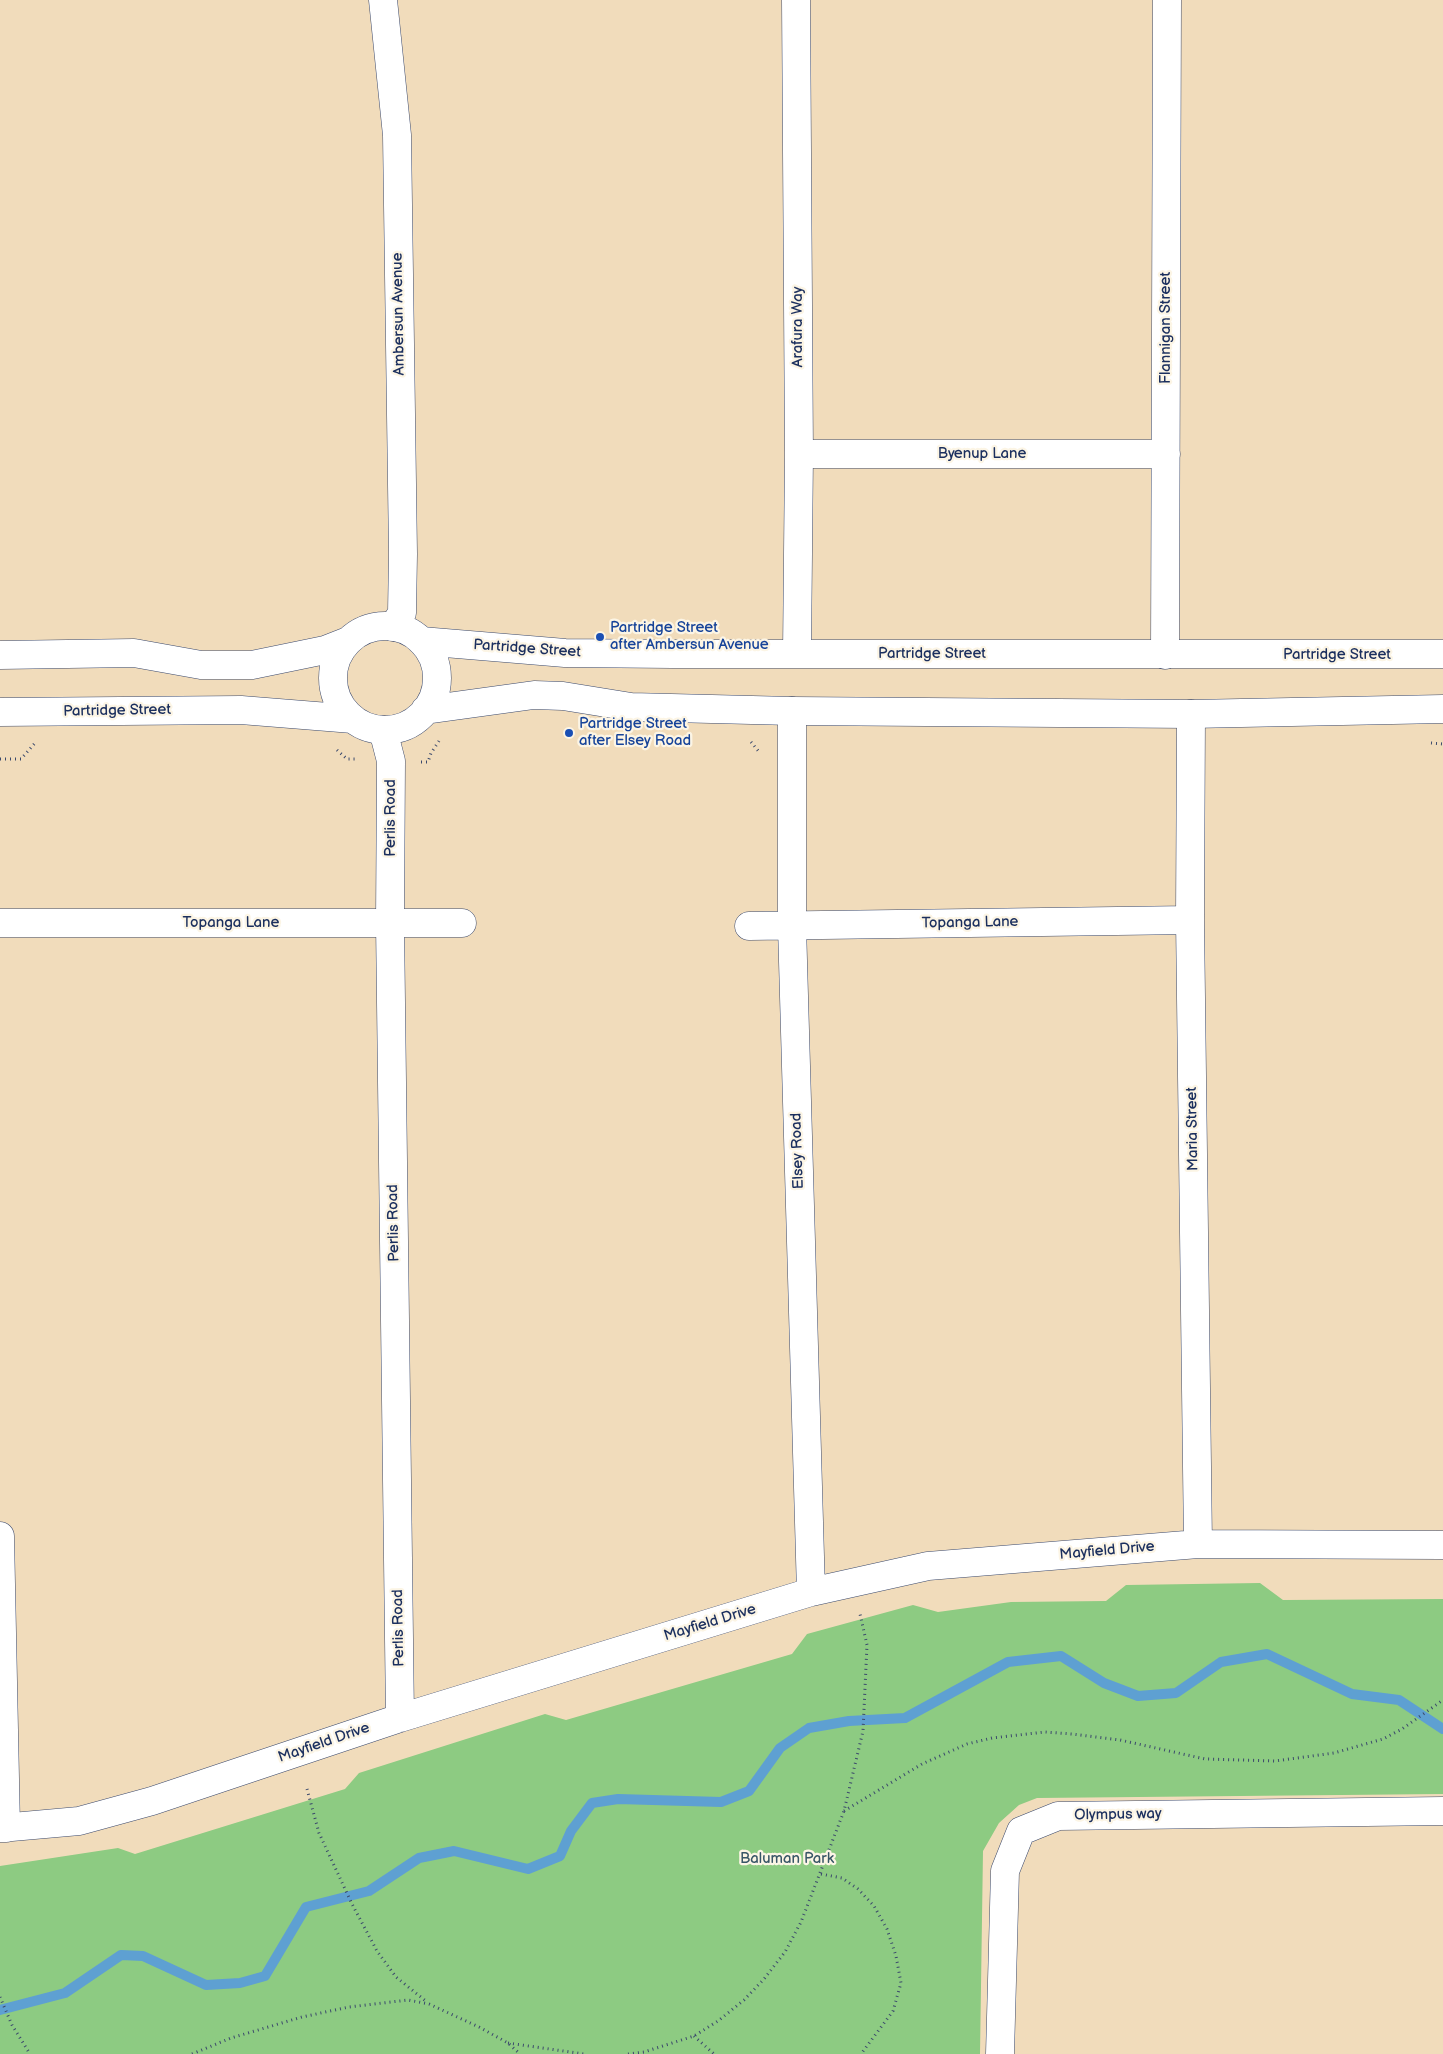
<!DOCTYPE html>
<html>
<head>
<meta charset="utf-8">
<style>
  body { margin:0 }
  canvas { display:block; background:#f1dcbb }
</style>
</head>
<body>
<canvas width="1443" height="2054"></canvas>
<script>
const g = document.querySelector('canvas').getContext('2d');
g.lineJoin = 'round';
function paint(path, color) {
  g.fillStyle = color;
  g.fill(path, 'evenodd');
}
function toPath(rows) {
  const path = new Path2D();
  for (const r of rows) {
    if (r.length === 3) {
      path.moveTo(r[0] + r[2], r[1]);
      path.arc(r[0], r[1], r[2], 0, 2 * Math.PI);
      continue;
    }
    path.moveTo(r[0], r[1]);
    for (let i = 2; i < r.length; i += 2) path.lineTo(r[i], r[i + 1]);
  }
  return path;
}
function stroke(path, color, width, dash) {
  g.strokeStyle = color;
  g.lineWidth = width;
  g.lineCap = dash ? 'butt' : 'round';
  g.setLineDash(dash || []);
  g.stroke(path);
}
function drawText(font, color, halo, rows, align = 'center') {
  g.font = font + ' "Balsamiq Sans",sans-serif';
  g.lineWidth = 4.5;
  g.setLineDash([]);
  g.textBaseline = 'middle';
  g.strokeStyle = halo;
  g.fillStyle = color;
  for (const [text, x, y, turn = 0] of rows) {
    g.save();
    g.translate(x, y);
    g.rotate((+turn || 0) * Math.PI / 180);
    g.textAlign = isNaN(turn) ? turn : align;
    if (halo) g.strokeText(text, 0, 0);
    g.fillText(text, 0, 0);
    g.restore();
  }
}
const green = toPath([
  [1260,1583,1283,1600,1443,1599,1443,1794,1037,1798,1019,1805,999,1823,983,1851,980,2054,0,2054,0,1866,118,1848,135,1854,345,1789,359,1773,545,1714,566,1720,792,1654,807,1634,913,1605,938,1612,1011,1602,1106,1601,1126,1585]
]);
const stream = toPath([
  [0,2010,65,1993,121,1955,143,1956,206,1985,240,1983,265,1976,306,1907,369,1891,419,1858,454,1851,528,1869,560,1856,571,1831,592,1803,618,1799,721,1802,749,1791,780,1748,809,1728,849,1721,905,1718,1008,1662,1061,1656,1104,1683,1138,1696,1176,1693,1221,1662,1267,1654,1352,1694,1399,1700,1443,1729]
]);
const path = toPath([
  [751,742,760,753],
  [1431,743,1443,744],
  [337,750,347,759,357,759],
  [0,759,21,759,35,743],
  [421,762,428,762,431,753,439,741],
  [307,1789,319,1833,352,1904,377,1951,396,1977,427,2002],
  [844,1811,922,1764,967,1744,992,1738,1045,1732,1072,1734,1120,1740,1205,1759,1275,1761,1334,1753,1383,1739,1402,1729,1443,1700],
  [821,1874,842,1878,858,1889,874,1906,887,1929,896,1956,901,1983,893,2011,861,2054],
  [0,1997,12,2025,30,2054],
  [694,2036,714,2054],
  [508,2043,584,2054],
  [192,2054,231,2038,302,2017,349,2007,408,2000,429,2004,479,2027,508,2043,520,2054],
  [628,2054,644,2052,694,2036,718,2021,744,2000,764,1979,785,1952,801,1922,844,1811,863,1731,867,1645,860,1614]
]);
const minor = toPath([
  [383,0,397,135,403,554,402,613,393,627],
  [796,0,799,454,797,653],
  [799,454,1166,454],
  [1165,655,1167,0],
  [792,711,792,926,811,1592],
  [1191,714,1190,920,1198,1544],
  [383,730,391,761,390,923,400,1718],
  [0,923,462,923],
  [749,926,1190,920],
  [0,1536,6,1828],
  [0,1828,79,1821,152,1801,400,1718,811,1592,928,1566,1198,1544,1443,1545],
  [1000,2054,1005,1871,1021,1831,1058,1816,1443,1811]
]);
const major = toPath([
  [385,678,52],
  [421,641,565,653,673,654,1443,654],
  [0,655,134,653,201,665,252,665,325,650,348,641],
  [425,710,534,695,563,696,631,707,792,711,1191,714,1443,709],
  [0,712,241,710,353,719]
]);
const markers = [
  [600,637,5,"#1a4fb4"],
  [569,733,5,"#1a4fb4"]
];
const streetNames = [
  ["Ambersun Avenue",399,314,-91],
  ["Arafura Way",798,327,-90],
  ["Flannigan Street",1166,328,-90],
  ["Byenup Lane",982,454],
  ["Partridge Street",527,649,4],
  ["Partridge Street",932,654],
  ["Partridge Street",1337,655],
  ["Partridge Street",117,711,-1],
  ["Perlis Road",391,818,-90],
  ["Topanga Lane",231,923],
  ["Topanga Lane",970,923,-1],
  ["Maria Street",1193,1129,-91],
  ["Elsey Road",798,1151,-92],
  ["Perlis Road",394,1223,-91],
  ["Mayfield Drive",1107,1551,-5],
  ["Mayfield Drive",710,1623,-17],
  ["Perlis Road",399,1628,-91],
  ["Mayfield Drive",324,1743,-19],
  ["Olympus way",1118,1815,-1]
];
const transitNames = [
  ["Partridge Street",610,628],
  ["after Ambersun Avenue",610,645],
  ["Partridge Street",579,724],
  ["after Elsey Road",579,741]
];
const parkNames = [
  ["Baluman Park",787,1859]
];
paint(green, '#8dcb82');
stroke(stream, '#5ea0d2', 10);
stroke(minor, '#3b496c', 29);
stroke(major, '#3b496c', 29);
stroke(path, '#3b496c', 3, [1, 4]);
stroke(minor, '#fff', 28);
stroke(major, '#fff', 28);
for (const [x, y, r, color] of markers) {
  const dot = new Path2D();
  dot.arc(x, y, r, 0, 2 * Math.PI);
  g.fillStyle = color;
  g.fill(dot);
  stroke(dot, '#fcf5e5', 2);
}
drawText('15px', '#1b2f5e', '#fcf5e5', streetNames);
drawText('15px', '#164399', '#fcf5e5', transitNames, 'left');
drawText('15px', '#385667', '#fcf5e5', parkNames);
</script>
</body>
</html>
